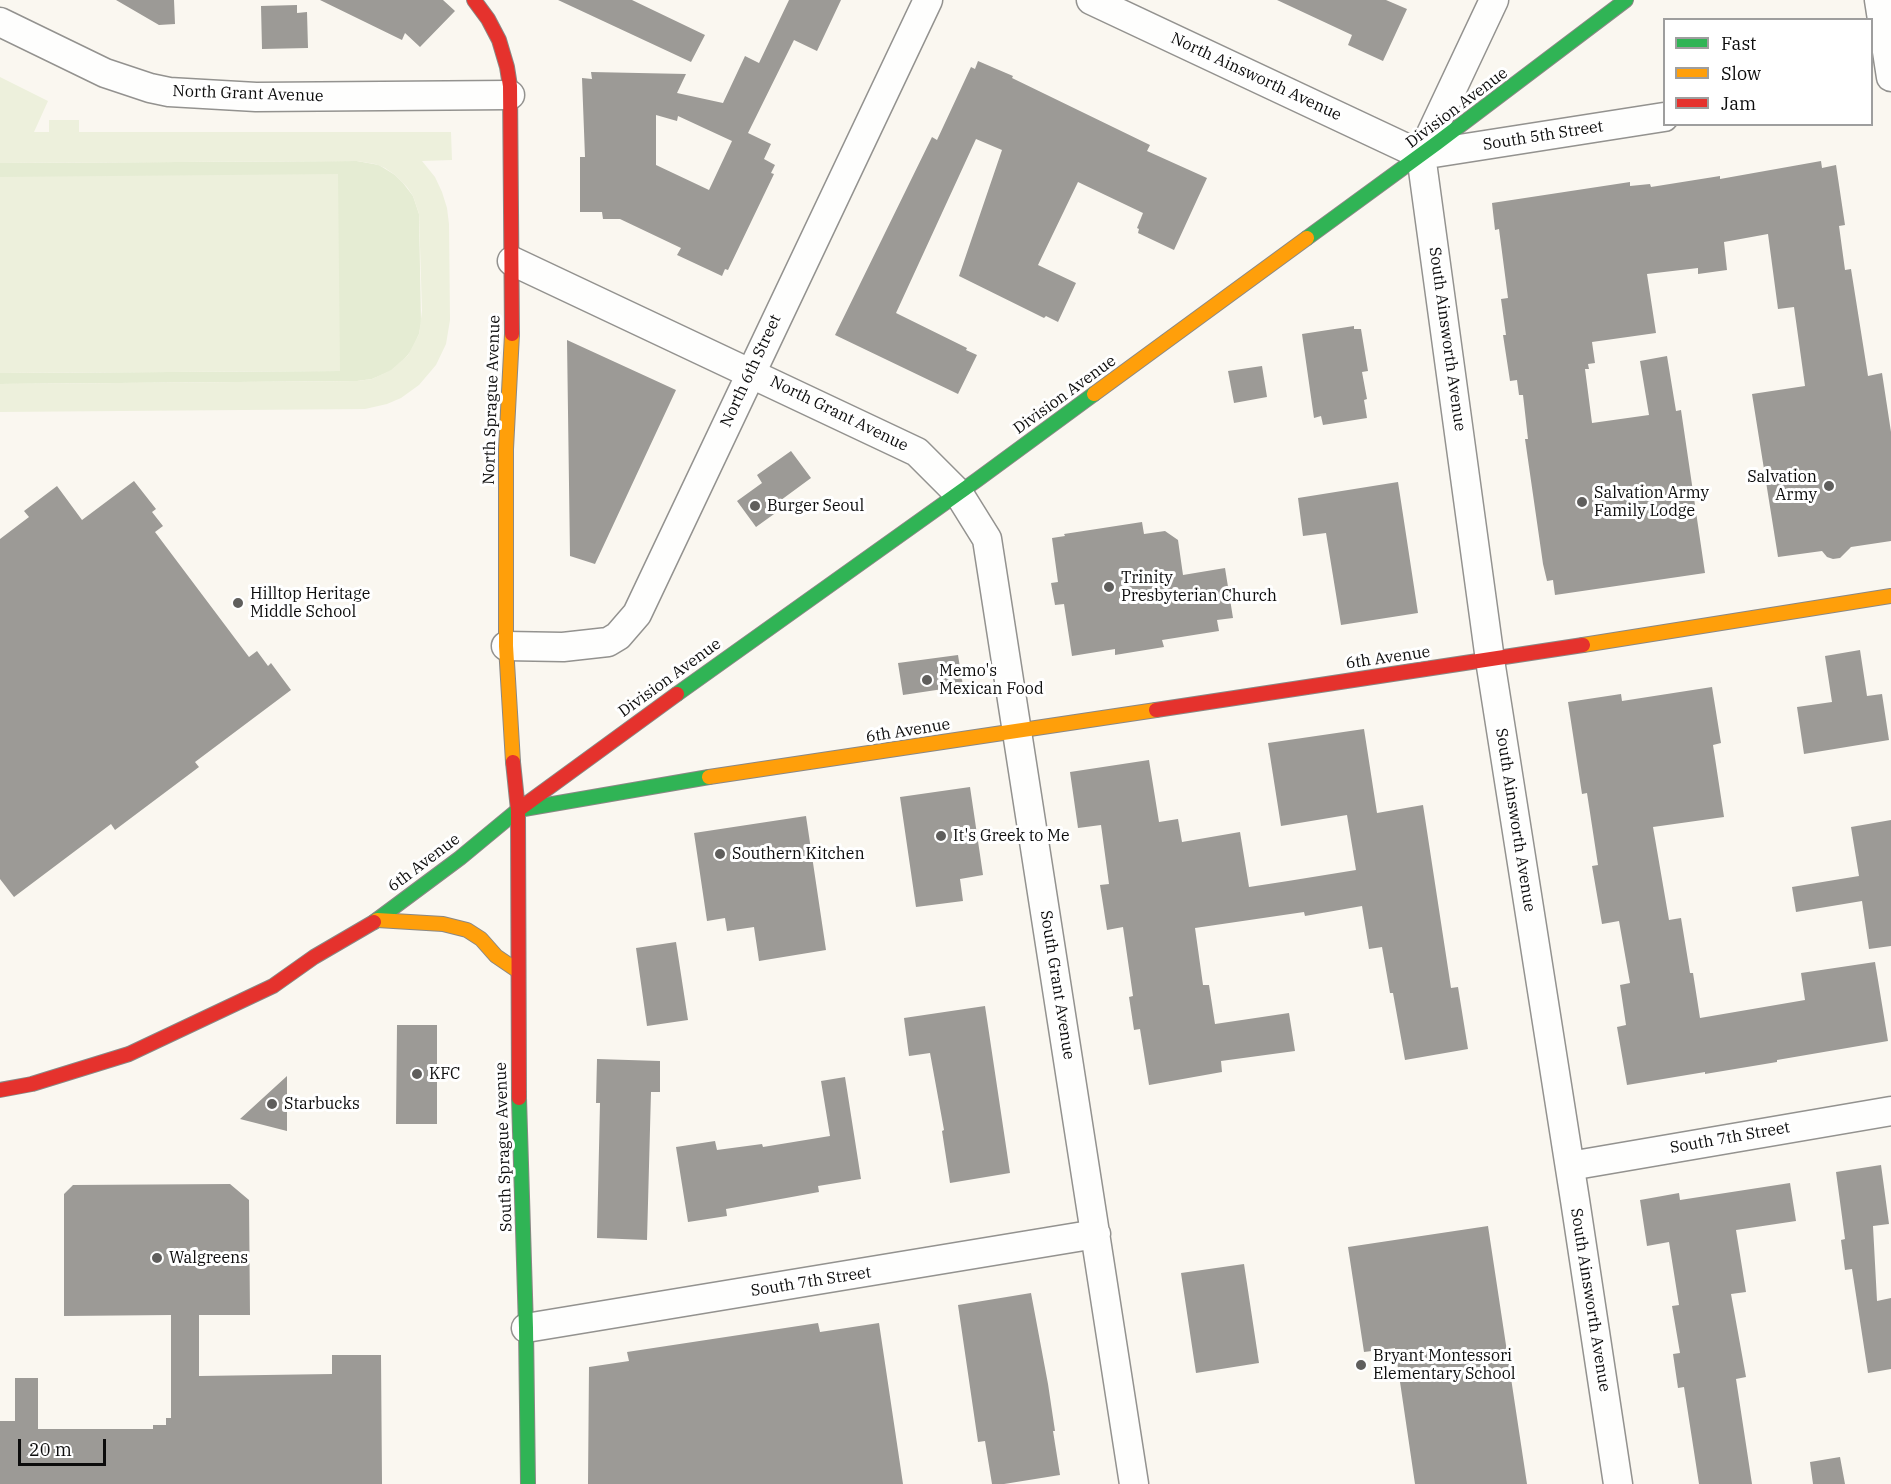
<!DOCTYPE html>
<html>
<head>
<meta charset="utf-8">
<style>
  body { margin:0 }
  #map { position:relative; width:1891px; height:1484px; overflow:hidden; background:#faf7f0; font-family:"IBM Plex Serif",serif }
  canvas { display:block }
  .legend { position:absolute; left:1663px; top:18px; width:210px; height:108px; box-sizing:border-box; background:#fff; border:2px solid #9e9e9e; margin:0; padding:8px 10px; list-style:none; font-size:18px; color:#0c0c0c }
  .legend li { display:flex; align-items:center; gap:12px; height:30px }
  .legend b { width:30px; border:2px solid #9e9e9e }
  .scale { position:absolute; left:18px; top:1439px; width:88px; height:27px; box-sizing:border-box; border:3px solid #0c0c0c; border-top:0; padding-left:8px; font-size:18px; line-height:21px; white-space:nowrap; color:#0c0c0c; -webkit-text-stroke:4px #fff; paint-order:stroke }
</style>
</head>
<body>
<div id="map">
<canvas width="1891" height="1484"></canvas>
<ul class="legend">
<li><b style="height:8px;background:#30b455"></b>Fast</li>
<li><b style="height:8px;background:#ff9f0a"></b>Slow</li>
<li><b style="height:8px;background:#e5322d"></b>Jam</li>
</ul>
<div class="scale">20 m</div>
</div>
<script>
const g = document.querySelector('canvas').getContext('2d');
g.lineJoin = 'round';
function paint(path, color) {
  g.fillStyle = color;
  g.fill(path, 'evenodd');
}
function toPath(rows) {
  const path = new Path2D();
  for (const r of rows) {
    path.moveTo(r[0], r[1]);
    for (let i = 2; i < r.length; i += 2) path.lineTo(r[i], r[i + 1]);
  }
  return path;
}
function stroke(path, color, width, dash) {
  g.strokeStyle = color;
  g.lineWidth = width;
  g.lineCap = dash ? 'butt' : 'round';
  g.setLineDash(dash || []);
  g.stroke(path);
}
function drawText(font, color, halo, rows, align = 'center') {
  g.font = font + ' "IBM Plex Serif",serif';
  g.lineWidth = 6;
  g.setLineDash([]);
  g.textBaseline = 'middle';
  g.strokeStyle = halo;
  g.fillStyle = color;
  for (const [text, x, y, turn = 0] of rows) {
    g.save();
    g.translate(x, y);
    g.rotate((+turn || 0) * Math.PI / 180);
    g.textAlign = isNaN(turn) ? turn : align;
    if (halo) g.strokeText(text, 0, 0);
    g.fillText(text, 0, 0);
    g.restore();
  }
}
const green = toPath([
  [357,161,379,165,395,175,403,183,413,196,419,214,421,324,419,334,412,350,400,364,391,371,372,379,357,381,0,384,0,373,339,371,0,177,0,163]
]);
const pitch = toPath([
  [0,77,48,101,34,132,49,132,49,120,79,120,79,132,451,132,452,160,422,161,435,177,442,192,447,208,449,224,450,320,446,344,436,365,419,385,401,398,387,404,365,409,0,412,0,384,357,381,372,379,391,370,408,355,419,334,422,311,419,214,413,196,407,187,395,175,385,168,375,164,357,161,0,163],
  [338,174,340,371,0,373,0,177]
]);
const building = toPath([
  [116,0,174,0,175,24,159,25],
  [320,0,443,0,455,11,420,47,405,33,402,40],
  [558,0,632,0,705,35,691,62],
  [789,0,841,0,817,51,794,40,748,133,771,144,764,159,775,165,771,173,774,174,728,270,725,269,722,276,677,255,681,248,620,219,603,219,602,212,580,212,580,157,585,157,582,78,592,79,591,72,686,74,677,93,723,103,745,56,759,63],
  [656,115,677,121,678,116,732,141,709,190,656,165],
  [1277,0,1386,0,1407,9,1383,61,1348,45,1352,35],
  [297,5,297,13,307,12,308,48,262,49,261,6],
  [978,61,1013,76,1012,78,1150,145,1147,151,1207,178,1174,250,1138,233,1139,229,1137,228,1143,213,1078,182,1038,265,1076,283,1058,322,1046,316,1044,318,959,276,1002,150,976,139,896,313,967,348,966,350,977,355,958,394,835,335,932,137,937,140,971,67,975,69],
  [1821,161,1822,168,1836,165,1845,225,1839,226,1845,270,1851,269,1868,376,1882,373,1891,432,1891,541,1851,547,1840,558,1833,559,1827,557,1822,551,1778,557,1752,394,1805,386,1794,307,1778,309,1768,234,1724,242,1727,270,1698,274,1698,268,1647,274,1656,333,1592,342,1595,363,1588,364,1589,369,1585,369,1592,423,1649,415,1640,361,1667,356,1676,411,1681,410,1705,573,1555,595,1553,580,1547,581,1543,564,1525,439,1528,439,1523,395,1519,395,1517,380,1510,381,1503,335,1506,335,1501,299,1508,298,1499,229,1495,230,1492,203,1630,182,1630,186,1650,184,1651,187,1720,176,1720,179],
  [1354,326,1354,329,1361,329,1368,371,1362,372,1367,399,1364,400,1367,418,1323,425,1321,416,1314,418,1302,334],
  [567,340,676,390,595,564,570,556],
  [1262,366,1267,397,1234,403,1228,371],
  [791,451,811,478,777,503,781,509,756,527,737,501,762,483,757,475],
  [134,481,156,509,152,512,163,526,155,532,249,657,257,651,268,666,271,663,291,690,195,762,199,767,115,830,111,824,14,897,0,879,0,539,29,517,24,511,57,486,82,520],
  [1398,482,1418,613,1341,625,1326,533,1303,536,1298,498],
  [1142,522,1144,534,1165,531,1178,540,1183,575,1225,568,1233,618,1217,620,1219,631,1162,640,1164,647,1115,655,1115,649,1072,656,1064,604,1055,605,1051,583,1058,582,1052,538,1065,536,1064,534],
  [1860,650,1867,696,1882,694,1889,740,1804,754,1797,707,1832,702,1825,656],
  [958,655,963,686,903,695,898,663],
  [1712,687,1721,743,1713,745,1724,817,1653,827,1669,920,1681,918,1690,973,1693,973,1700,1018,1805,1000,1801,973,1875,962,1888,1041,1777,1060,1777,1062,1705,1074,1705,1072,1627,1085,1617,1027,1626,1025,1620,985,1630,983,1619,921,1602,924,1592,866,1598,865,1587,793,1582,794,1568,702,1621,694,1622,701],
  [1364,729,1377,813,1423,805,1451,988,1458,987,1468,1049,1405,1060,1393,993,1390,993,1382,947,1369,949,1362,906,1305,916,1304,912,1195,928,1203,985,1209,985,1215,1024,1289,1013,1295,1051,1221,1061,1222,1072,1149,1085,1140,1029,1134,1030,1129,997,1133,996,1123,927,1107,930,1100,885,1109,884,1101,825,1078,828,1070,772,1149,760,1159,822,1178,819,1182,842,1240,832,1249,887,1288,881,1356,870,1347,815,1281,826,1268,743],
  [970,787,983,875,960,879,963,901,916,907,900,797],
  [806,816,826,950,759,961,754,927,727,931,725,918,707,921,694,833],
  [1891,820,1891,946,1869,949,1862,901,1796,912,1792,887,1859,876,1851,827],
  [676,942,688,1020,647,1026,636,948],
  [985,1006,1010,1173,950,1183,942,1131,944,1130,930,1053,909,1056,904,1018],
  [397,1025,437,1025,437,1124,396,1124],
  [597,1059,660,1061,660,1092,651,1092,647,1240,597,1238,600,1103,596,1103],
  [287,1076,287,1131,240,1119],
  [845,1077,861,1179,818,1186,819,1192,726,1209,727,1216,688,1222,676,1147,715,1141,717,1150,762,1144,763,1147,830,1136,821,1081],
  [1881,1165,1889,1224,1873,1226,1877,1301,1891,1298,1891,1369,1868,1373,1852,1269,1845,1270,1841,1240,1845,1239,1836,1172],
  [1790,1183,1796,1221,1736,1230,1746,1292,1731,1294,1746,1377,1736,1379,1752,1484,1699,1484,1684,1387,1678,1388,1673,1354,1680,1353,1672,1306,1679,1305,1669,1242,1647,1246,1640,1200,1679,1193,1680,1200],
  [230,1184,249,1200,250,1315,199,1315,199,1376,332,1374,332,1355,381,1355,382,1484,0,1484,0,1421,15,1421,15,1378,38,1378,38,1429,153,1429,153,1425,166,1425,166,1418,171,1418,171,1315,64,1316,64,1194,73,1185],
  [1488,1226,1527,1484,1415,1484,1395,1348,1364,1352,1348,1247],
  [1244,1264,1259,1363,1196,1373,1181,1273],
  [1031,1293,1048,1384,1055,1431,1053,1431,1060,1475,1004,1484,992,1484,985,1441,978,1442,958,1305],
  [818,1323,820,1332,879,1323,903,1484,588,1484,589,1367,629,1361,627,1352],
  [1840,1457,1845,1484,1813,1484,1810,1462]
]);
const street = toPath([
  [1091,0,1421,155],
  [1879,0,1891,77],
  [0,22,105,73,150,88,169,92,256,97,510,95],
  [1421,155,1490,660,1575,1200,1618,1484],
  [1421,155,1664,117],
  [1421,155,1494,0],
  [512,261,917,452,959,494,987,539,1134,1484],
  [506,646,563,647,608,642,618,636,637,614,928,0],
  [1570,1166,1891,1111],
  [526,1328,1096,1234]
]);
const fast = toPath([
  [1307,238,1437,143,1626,0],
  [677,694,977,480,1094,394],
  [374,922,460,858,518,810,709,777],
  [519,1098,526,1328,528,1484]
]);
const slow = toPath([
  [512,334,506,449,506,646,513,762],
  [1094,394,1307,238],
  [1583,645,1891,596],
  [709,777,1156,710],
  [377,920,443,924,467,930,481,939,496,956,518,971]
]);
const jam = toPath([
  [474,0,488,19,499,40,507,67,510,86,512,334],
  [1156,710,1583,645],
  [513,762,518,810,677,694],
  [518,810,519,1098],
  [0,1090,32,1084,129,1054,273,986,314,957,374,922]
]);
const markers = [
  [1829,486,6,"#5f5e5c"],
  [1582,502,6,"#5f5e5c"],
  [755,506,6,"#5f5e5c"],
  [1109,587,6,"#5f5e5c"],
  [238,603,6,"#5f5e5c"],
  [927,680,6,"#5f5e5c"],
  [941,836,6,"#5f5e5c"],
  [720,854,6,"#5f5e5c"],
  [417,1074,6,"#5f5e5c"],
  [272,1104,6,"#5f5e5c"],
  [157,1258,6,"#5f5e5c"],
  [1361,1365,6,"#5f5e5c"]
];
const streetNames = [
  ["North Ainsworth Avenue",1256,77,25],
  ["North Grant Avenue",248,94,2],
  ["Division Avenue",1457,108,-37],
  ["South 5th Street",1543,136,-9],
  ["South Ainsworth Avenue",1447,339,82],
  ["North 6th Street",751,371,-65],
  ["Division Avenue",1065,395,-36],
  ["North Sprague Avenue",492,400,-88],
  ["North Grant Avenue",839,414,26],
  ["6th Avenue",1388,658,-8],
  ["Division Avenue",670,678,-36],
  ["6th Avenue",908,731,-9],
  ["South Ainsworth Avenue",1515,820,81],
  ["6th Avenue",424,863,-37],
  ["South Grant Avenue",1057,985,81],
  ["South 7th Street",1730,1138,-10],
  ["South Sprague Avenue",504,1147,-92],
  ["South 7th Street",811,1282,-9],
  ["South Ainsworth Avenue",1590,1300,81]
];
const poiNames = [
  ["Salvation",1817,477,"right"],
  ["Army",1817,495,"right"],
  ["Salvation Army",1594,493],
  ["Family Lodge",1594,511],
  ["Burger Seoul",767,506],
  ["Trinity",1121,578],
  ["Presbyterian Church",1121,596],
  ["Hilltop Heritage",250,594],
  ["Middle School",250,612],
  ["Memo's",939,671],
  ["Mexican Food",939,689],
  ["It's Greek to Me",953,836],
  ["Southern Kitchen",732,854],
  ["KFC",429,1074],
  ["Starbucks",284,1104],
  ["Walgreens",169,1258],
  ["Bryant Montessori",1373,1356],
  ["Elementary School",1373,1374]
];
paint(green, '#e5ecd3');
paint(pitch, '#edf0dc');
paint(building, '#9c9a96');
stroke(street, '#93928f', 31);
stroke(fast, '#8a8885', 16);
stroke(slow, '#8a8885', 16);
stroke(jam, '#8a8885', 16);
stroke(street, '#fefefd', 28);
stroke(fast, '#30b455', 14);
stroke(slow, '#ff9f0a', 14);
stroke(jam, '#e5322d', 14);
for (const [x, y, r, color] of markers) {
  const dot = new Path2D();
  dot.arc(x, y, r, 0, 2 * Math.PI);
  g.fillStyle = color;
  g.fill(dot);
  stroke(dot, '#fff', 2);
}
drawText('16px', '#0c0c0c', '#fff', streetNames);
drawText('16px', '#0c0c0c', '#fff', poiNames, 'left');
</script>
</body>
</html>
